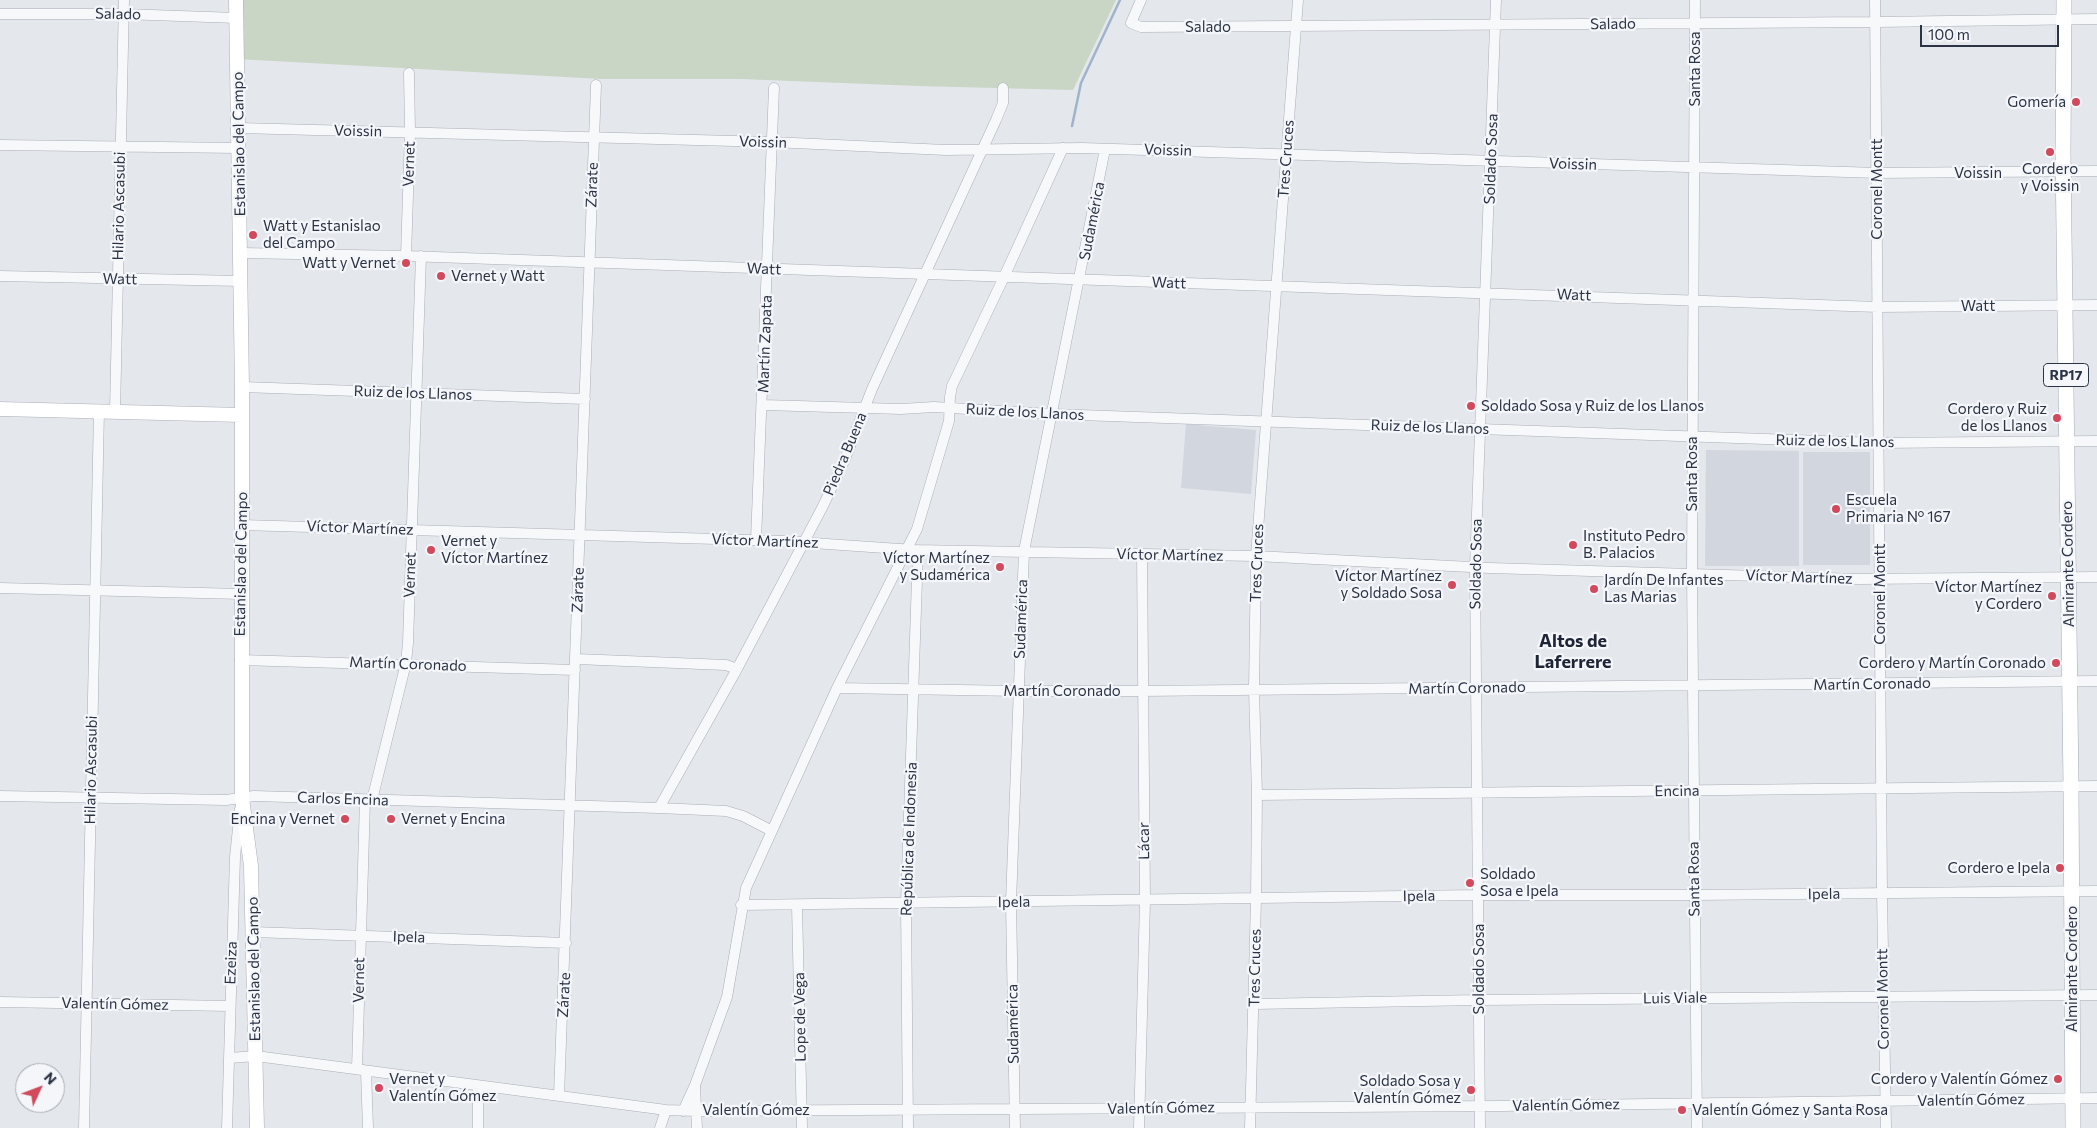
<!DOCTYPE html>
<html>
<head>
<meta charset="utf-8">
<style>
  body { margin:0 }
  #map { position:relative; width:2097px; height:1128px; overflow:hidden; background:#e4e7ec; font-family:Commissioner,sans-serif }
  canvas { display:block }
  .north { position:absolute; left:15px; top:1063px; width:50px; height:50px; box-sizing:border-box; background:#f4f6f9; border:1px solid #a4a8b1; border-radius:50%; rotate:47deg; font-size:14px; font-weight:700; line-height:20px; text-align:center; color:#2b3445 }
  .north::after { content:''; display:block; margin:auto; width:18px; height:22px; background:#d1495b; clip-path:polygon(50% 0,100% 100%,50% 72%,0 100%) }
  .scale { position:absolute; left:1920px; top:25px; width:139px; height:22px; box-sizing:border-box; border:2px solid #2b3445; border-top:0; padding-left:6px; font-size:15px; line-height:18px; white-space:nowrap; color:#2b3445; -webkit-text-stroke:4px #f4f6f9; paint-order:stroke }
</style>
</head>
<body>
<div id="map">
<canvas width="2097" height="1128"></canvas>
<div class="north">N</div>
<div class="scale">100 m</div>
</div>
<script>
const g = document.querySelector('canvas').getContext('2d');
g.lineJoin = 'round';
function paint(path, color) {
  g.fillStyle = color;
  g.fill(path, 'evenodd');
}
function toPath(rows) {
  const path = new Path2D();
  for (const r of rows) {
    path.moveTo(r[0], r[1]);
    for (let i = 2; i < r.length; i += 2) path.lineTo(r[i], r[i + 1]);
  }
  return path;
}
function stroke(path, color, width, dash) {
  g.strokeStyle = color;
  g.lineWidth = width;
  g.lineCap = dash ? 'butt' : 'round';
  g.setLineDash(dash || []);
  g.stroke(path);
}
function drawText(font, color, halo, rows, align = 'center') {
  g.font = font + ' Commissioner,sans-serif';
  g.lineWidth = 4.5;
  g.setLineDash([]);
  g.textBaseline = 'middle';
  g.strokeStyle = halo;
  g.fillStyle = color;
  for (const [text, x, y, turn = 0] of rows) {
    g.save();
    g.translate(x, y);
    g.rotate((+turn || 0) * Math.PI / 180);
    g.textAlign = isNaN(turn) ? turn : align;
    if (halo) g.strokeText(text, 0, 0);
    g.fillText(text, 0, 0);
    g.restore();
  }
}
const built = toPath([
  [1186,424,1256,430,1251,494,1181,488],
  [1706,450,1799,451,1799,566,1705,566],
  [1803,452,1870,452,1870,565,1803,565]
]);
const green = toPath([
  [236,0,1116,0,1073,90,918,86,741,79,601,79,237,59]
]);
const stream = toPath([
  [1072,126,1081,83,1120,0]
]);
const street = toPath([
  [1141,0,1131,23,1141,27,1875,22,2097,19],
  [1695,0,1692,573,1697,1128],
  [1875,0,1882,893,1886,1128],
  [0,14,123,14,237,18],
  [239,128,772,142,946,150,1082,148,1878,173,2097,171],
  [0,145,239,148],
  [241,253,406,256,1878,307,2097,305],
  [406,256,410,132,409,73],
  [0,276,241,281],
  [242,387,585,399],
  [763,405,901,409,934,407,1051,414,1879,443,2097,441],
  [115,412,124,0],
  [242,525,784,541,914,550,1256,556,1490,568,1859,579,2097,577],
  [756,540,774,88],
  [0,588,242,594],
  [576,659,726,665,737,669],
  [240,660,575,670],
  [837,688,1019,691,1142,691,2097,681],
  [1257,795,2097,786],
  [0,796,226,800,254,796,659,808,726,811,743,816,772,831],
  [372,800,406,663,408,643,421,256],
  [659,808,737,669,823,506,845,459,872,389,996,120,1003,103,1003,88],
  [741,905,1478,895,1695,895,2097,891],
  [797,905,802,1128],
  [253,932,566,943],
  [0,1002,230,1006],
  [1254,1004,1479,1000,2097,995],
  [229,1058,256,1056,666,1110,696,1111,1502,1106,2097,1098],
  [357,1069,365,800],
  [366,1071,368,1128],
  [478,1086,478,1128],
  [695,1087,697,1128],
  [559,1095,596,85],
  [683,1111,695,1085,727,997,746,888,837,688,917,529,949,421,950,397,952,386,1004,277,1063,148],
  [84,1128,99,411],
  [227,1128,235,857,240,809],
  [660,1128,666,1110],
  [908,1128,906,903,918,550],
  [1015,1128,1011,902,1024,551,1105,149],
  [1139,1128,1145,901,1142,554],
  [1250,1128,1256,899,1257,795,1254,690,1256,556,1298,0],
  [1480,1128,1475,567,1496,0]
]);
const secondary = toPath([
  [236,0,242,387,242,798,251,866,257,1128],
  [0,409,242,415]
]);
const primary = toPath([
  [2064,0,2063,152,2071,786,2073,1128]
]);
const markers = [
  [2076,102,5,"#d1495b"],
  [2050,152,5,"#d1495b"],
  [253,235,5,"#d1495b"],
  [406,263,5,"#d1495b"],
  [441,276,5,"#d1495b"],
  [1471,406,5,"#d1495b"],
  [2057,418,5,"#d1495b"],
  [1836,509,5,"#d1495b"],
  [1573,545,5,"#d1495b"],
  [431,550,5,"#d1495b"],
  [1000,567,5,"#d1495b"],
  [1452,585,5,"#d1495b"],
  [1594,589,5,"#d1495b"],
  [2052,596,5,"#d1495b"],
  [2056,663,5,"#d1495b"],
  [345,819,5,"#d1495b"],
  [391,819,5,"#d1495b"],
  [2060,868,5,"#d1495b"],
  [1470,883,5,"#d1495b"],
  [2058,1079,5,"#d1495b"],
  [379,1088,5,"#d1495b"],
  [1471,1090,5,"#d1495b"],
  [1682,1110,5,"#d1495b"]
];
const shields = [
  [2066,375,45]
];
const shieldNames = [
  ["RP17",2066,375]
];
const streetNames = [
  ["Salado",118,14,1],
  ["Salado",1613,24,-1],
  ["Salado",1208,27],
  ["Santa Rosa",1695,69,-90],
  ["Voissin",358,131,1],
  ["Voissin",763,142,2],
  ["Estanislao del Campo",239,144,-91],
  ["Voissin",1168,150,2],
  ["Tres Cruces",1286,159,-86],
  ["Soldado Sosa",1491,159,-88],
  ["Vernet",409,164,-88],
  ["Voissin",1573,164,2],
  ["Voissin",1978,173],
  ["Zárate",592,185,-88],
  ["Coronel Montt",1877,189,-90],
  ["Hilario Ascasubi",119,206,-89],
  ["Sudamérica",1092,221,-79],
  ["Watt",764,269,2],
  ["Watt",120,279,1],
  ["Watt",1169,283,2],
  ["Watt",1574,295,2],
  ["Watt",1978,306],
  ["Martín Zapata",765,344,-88],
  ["Ruiz de los Llanos",413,393,2],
  ["Ruiz de los Llanos",1025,412,3],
  ["Ruiz de los Llanos",1430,427,2],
  ["Ruiz de los Llanos",1835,441,1],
  ["Piedra Buena",845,454,-67],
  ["Santa Rosa",1692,474,-90],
  ["Víctor Martínez",360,528,2],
  ["Víctor Martínez",765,541,2],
  ["Víctor Martínez",1170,555,1],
  ["Tres Cruces",1257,563,-88],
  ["Estanislao del Campo",241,564,-89],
  ["Soldado Sosa",1476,564,-89],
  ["Almirante Cordero",2068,564,-91],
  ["Vernet",410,575,-88],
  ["Víctor Martínez",1799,577,2],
  ["Zárate",578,590,-88],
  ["Coronel Montt",1880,594,-90],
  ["Sudamérica",1021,619,-88],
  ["Martín Coronado",408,664,2],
  ["Martín Coronado",1872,684,-1],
  ["Martín Coronado",1467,688,-1],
  ["Martín Coronado",1062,691],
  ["Hilario Ascasubi",91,770,-89],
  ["Encina",1677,791,-1],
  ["Carlos Encina",343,799,2],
  ["República de Indonesia",909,839,-88],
  ["Lácar",1144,841,-91],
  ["Santa Rosa",1694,879,-91],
  ["Ipela",1824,894,-1],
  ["Ipela",1419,896,-1],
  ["Ipela",1014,902,-1],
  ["Ipela",409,937,2],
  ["Ezeiza",231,963,-88],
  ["Tres Cruces",1255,968,-89],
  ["Estanislao del Campo",254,969,-91],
  ["Soldado Sosa",1479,969,-90],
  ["Almirante Cordero",2072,969,-90],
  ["Vernet",359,980,-89],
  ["Zárate",564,995,-87],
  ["Luis Viale",1675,998,-1],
  ["Coronel Montt",1883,999,-91],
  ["Valentín Gómez",115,1004,1],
  ["Lope de Vega",800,1017,-91],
  ["Sudamérica",1013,1024,-91],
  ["Valentín Gómez",1971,1100,-1],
  ["Valentín Gómez",1566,1105,-1],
  ["Valentín Gómez",1161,1108,-1],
  ["Valentín Gómez",756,1110]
];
const poiNames = [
  ["Gomería",2066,102],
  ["Cordero",2050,169,"center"],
  ["y Voissin",2050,186,"center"],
  ["Watt y Estanislao",263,226,"left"],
  ["del Campo",263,243,"left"],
  ["Watt y Vernet",396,263],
  ["Vernet y Watt",451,276,"left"],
  ["Soldado Sosa y Ruiz de los Llanos",1481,406,"left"],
  ["Cordero y Ruiz",2047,409],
  ["de los Llanos",2047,426],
  ["Escuela",1846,500,"left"],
  ["Primaria Nº 167",1846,517,"left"],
  ["Instituto Pedro",1583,536,"left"],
  ["B. Palacios",1583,553,"left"],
  ["Vernet y",441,541,"left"],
  ["Víctor Martínez",441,558,"left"],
  ["Víctor Martínez",990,558],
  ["y Sudamérica",990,575],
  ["Víctor Martínez",1442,576],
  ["y Soldado Sosa",1442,593],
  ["Jardín De Infantes",1604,580,"left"],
  ["Las Marias",1604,597,"left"],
  ["Víctor Martínez",2042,587],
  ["y Cordero",2042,604],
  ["Cordero y Martín Coronado",2046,663],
  ["Encina y Vernet",335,819],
  ["Vernet y Encina",401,819,"left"],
  ["Cordero e Ipela",2050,868],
  ["Soldado",1480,874,"left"],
  ["Sosa e Ipela",1480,891,"left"],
  ["Vernet y",389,1079,"left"],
  ["Valentín Gómez",389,1096,"left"],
  ["Cordero y Valentín Gómez",2048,1079],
  ["Soldado Sosa y",1461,1081],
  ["Valentín Gómez",1461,1098],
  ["Valentín Gómez y Santa Rosa",1692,1110,"left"]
];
const quarterNames = [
  ["Altos de",1573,641],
  ["Laferrere",1573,662]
];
paint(built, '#d2d6de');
paint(green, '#c9d6c5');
stroke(stream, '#9fb4cc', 2.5);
stroke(street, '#a9aeb7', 11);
stroke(secondary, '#a9aeb7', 15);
stroke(primary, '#a3abb8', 16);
stroke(street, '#f7f8fa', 10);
stroke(secondary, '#fff', 14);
stroke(primary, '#fff', 15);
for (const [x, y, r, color] of markers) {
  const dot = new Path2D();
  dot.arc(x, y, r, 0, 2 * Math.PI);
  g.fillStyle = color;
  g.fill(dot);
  stroke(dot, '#f4f6f9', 2);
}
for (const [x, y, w] of shields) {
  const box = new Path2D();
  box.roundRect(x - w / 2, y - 11.5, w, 23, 4);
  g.fillStyle = '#f4f6f9';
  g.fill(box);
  stroke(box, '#2b3445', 1);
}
drawText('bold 14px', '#2b3445', null, shieldNames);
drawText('15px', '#2b3445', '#f4f6f9', streetNames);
drawText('15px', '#2b3445', '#f4f6f9', poiNames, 'right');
drawText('bold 18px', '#1d2536', '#f4f6f9', quarterNames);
</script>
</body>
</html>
